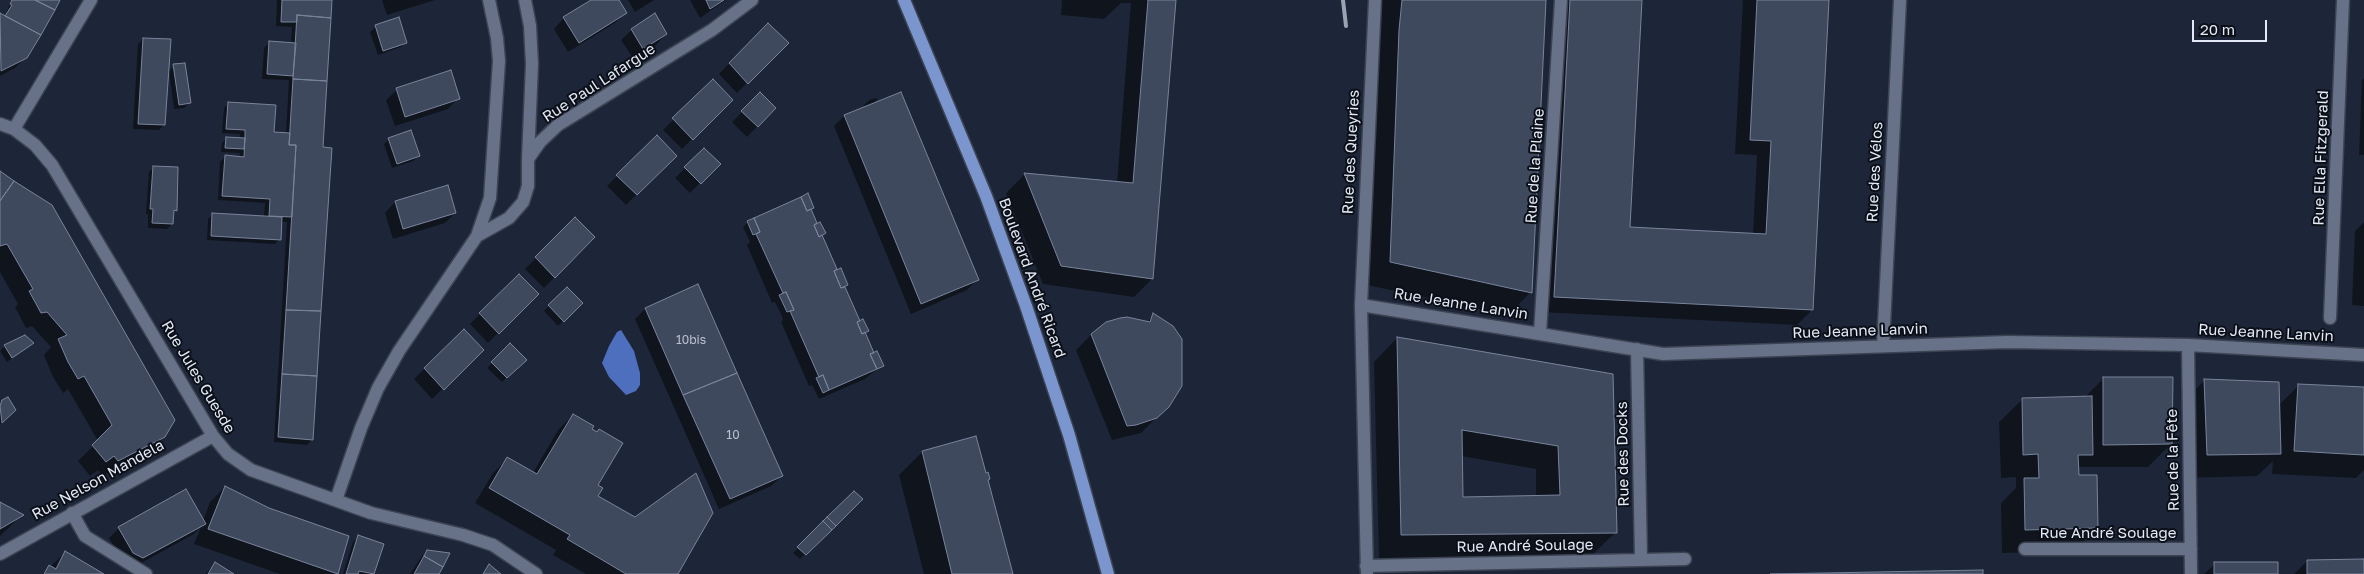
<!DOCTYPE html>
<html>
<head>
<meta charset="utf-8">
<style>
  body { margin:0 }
  #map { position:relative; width:2364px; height:574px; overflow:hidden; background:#1d2638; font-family:"Golos Text",sans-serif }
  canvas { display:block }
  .scale { position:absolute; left:2192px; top:20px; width:75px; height:22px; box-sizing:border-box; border:2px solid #e3e9f6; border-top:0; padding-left:6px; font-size:15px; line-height:18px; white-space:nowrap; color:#e3e9f6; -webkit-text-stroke:4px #0b0f17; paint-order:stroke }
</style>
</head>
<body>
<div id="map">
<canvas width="2364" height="574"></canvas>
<div class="scale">20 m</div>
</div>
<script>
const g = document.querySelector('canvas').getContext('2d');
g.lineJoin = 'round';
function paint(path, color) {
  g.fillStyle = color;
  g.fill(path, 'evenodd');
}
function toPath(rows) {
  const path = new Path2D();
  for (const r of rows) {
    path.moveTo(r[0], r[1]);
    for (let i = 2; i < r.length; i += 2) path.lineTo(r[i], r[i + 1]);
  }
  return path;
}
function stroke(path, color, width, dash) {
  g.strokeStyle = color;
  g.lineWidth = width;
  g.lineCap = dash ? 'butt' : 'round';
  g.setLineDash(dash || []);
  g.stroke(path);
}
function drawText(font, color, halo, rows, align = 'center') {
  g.font = font + ' "Golos Text",sans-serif';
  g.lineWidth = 4;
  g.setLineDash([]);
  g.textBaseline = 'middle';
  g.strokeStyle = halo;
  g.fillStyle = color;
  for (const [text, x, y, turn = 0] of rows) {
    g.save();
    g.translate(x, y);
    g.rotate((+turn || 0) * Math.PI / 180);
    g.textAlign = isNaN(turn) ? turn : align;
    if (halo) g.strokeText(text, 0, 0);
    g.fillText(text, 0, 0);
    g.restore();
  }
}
const water = toPath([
  [621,330,634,351,640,373,640,385,636,391,626,395,609,377,602,363,609,346,617,332]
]);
const shadow = toPath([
  [12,0,59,0,26,57,15,68,0,76,0,15,4,17],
  [277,0,330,0,322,148,312,440,307,445,274,442,287,222,281,222,280,239,275,244,207,240,208,219,213,214,264,217,265,203,218,200,220,162,225,157,239,158,240,153,221,152,222,143,227,138,240,139,240,134,222,133,224,108,229,103,273,133,286,134,289,80,262,79,264,48,269,43,291,44,292,27,276,26],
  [382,0,435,0,387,15],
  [594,0,618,0,625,13,615,23,568,52,554,29,564,18],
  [628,0,654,0,635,12],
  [690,0,726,0,700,18],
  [1062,0,1175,0,1152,279,1134,297,1043,284,1006,193,1024,175,1117,183,1131,3,1121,3,1104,19,1061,15],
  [1381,0,1545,0,1531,292,1508,315,1367,285,1376,54],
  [1556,0,1641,0,1629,228,1753,234,1757,155,1735,154,1743,0,1828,0,1812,310,1797,325,1540,312],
  [768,24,787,43,737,93,719,74],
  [376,27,406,42,401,47,378,55,370,32],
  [632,30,666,34,656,45,633,58,621,40],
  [143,39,164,125,159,130,133,129,138,44],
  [174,66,189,103,184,108,174,109,169,71],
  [2364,78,2364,155,2359,155,2362,80],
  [713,80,731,100,682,149,663,130],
  [397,90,458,98,448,109,395,126,386,100],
  [760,94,775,108,747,137,732,122],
  [876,98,877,100,872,105,977,280,967,290,911,314,834,126,844,116,865,108,864,105,869,100],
  [657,136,675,156,626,205,607,186],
  [389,139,418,156,413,161,392,168,384,144],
  [704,150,719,164,690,193,675,178],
  [154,167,175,210,173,213,172,224,167,229,148,228,148,214,146,214,149,172],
  [0,173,164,437,148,452,103,476,98,470,90,476,78,461,98,441,68,389,63,393,53,377,44,355,51,347,32,326,26,328,15,307,18,304,0,272],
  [447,187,455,213,445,223,393,239,385,213,395,202],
  [813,208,810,211,811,227,821,236,837,271,847,285,844,288,858,320,867,331,864,334,873,354,882,365,865,379,819,399,812,385,809,386,781,322,783,320,782,316,775,302,772,303,747,245,750,242,743,227,748,222],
  [575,219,594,237,544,288,525,269],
  [2364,222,2364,306,2352,305,2355,231],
  [519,275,537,294,488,343,470,324],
  [567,289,581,303,558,326,544,311],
  [645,309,782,476,771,486,719,509,635,319],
  [1154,315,1168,406,1141,433,1112,440,1076,350,1091,335,1146,323],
  [464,330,482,350,432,399,414,379],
  [1397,338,1611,375,1616,532,1592,555,1379,558,1374,362],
  [1461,456,1536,469,1536,497,1462,498],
  [32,343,7,362,0,351,5,346],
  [510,345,525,360,502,382,487,368],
  [2104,378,2171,444,2148,467,2080,467,2080,465,2078,468,2078,477,2097,528,2074,551,2002,553,2001,503,2016,488,2016,477,2001,478,1999,422,2023,399,2085,397],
  [2205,380,2279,405,2299,385,2364,389,2364,470,2356,478,2272,474,2273,461,2257,476,2184,478,2182,403],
  [3,401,10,415,0,424,0,404],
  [573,415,590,429,596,496,676,574,586,574,553,555,556,550,475,503,493,473,508,458,533,473,558,430],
  [922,452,986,474,1012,574,924,574,899,475],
  [225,487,269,509,348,536,337,574,280,574,194,544,201,527,194,534,132,568,123,563,109,538,119,528,203,521,210,502],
  [854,493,861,499,800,559,793,553],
  [0,504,22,515,0,536],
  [358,537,382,544,373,574,343,574,353,542],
  [427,551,438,574,410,574,422,556],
  [65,553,101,574,42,574],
  [2364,560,2364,574,2294,574,2307,561],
  [215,564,232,574,205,574],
  [2215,564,2276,574,2204,574]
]);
const building = toPath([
  [12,0,35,0,55,10,41,35,5,16,12,5,10,4,12,0],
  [35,0,60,0,55,10,35,0],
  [282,0,332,0,331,18,297,15,297,22,281,22,282,0],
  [591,0,619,0,627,13,579,43,563,17,591,0],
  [706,0,724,0,710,9,706,0],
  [1148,0,1176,0,1153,279,1061,266,1024,173,1133,183,1148,0],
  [1402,0,1546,0,1532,293,1390,262,1399,30,1402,0],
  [1570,0,1642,0,1630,227,1766,234,1771,141,1750,140,1757,0,1829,0,1813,310,1554,297,1570,0],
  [0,13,41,35,27,58,1,71,0,13],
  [655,13,667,34,643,49,631,29,655,13],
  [297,15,331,18,327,81,293,79,297,15],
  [399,17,407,43,383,51,375,25,399,17],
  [768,23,789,43,748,84,729,63,768,23],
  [143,38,171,39,165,125,138,124,143,38],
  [269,41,296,43,293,76,267,74,269,41],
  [185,63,191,103,179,105,173,64,185,63],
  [451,70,460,99,405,117,396,88,451,70],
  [293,79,327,81,323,147,332,148,321,311,286,310,296,145,289,145,293,79],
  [713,79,733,100,693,140,672,118,713,79],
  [760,92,776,108,758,127,741,111,760,92],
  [901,92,979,280,921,304,844,115,901,92],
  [228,102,276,105,274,132,290,133,289,145,296,145,292,217,269,216,270,199,222,196,225,155,244,157,245,138,245,130,226,129,228,102],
  [411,130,420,156,397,164,388,138,411,130],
  [657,135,677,156,637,195,616,175,657,135],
  [226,137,245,138,244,149,225,148,226,137],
  [704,148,721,164,701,184,684,167,704,148],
  [153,166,178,167,177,211,174,210,173,224,152,223,153,209,150,209,153,166],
  [0,171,14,181,0,201,0,171],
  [14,181,52,205,175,420,165,437,118,461,114,456,106,462,92,445,112,425,84,376,78,379,68,362,58,339,67,335,47,312,41,313,29,291,33,289,7,244,0,246,0,201,14,181],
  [448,185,456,213,403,229,395,201,448,185],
  [808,193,814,208,807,211,801,197,808,193],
  [801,197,807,211,811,209,817,223,814,225,819,237,822,235,837,269,834,271,841,288,845,287,860,321,857,322,862,334,865,332,874,353,870,354,877,369,829,390,823,375,819,377,790,311,794,310,786,292,783,293,756,234,760,232,754,218,801,197],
  [212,213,282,217,281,240,211,236,212,213],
  [575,217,595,237,555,278,535,257,575,217],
  [754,218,760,232,753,235,747,221,754,218],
  [820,222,826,233,819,237,814,225,820,222],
  [841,268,848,285,841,288,834,271,841,268],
  [519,274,539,294,499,334,479,313,519,274],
  [698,284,737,373,683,395,645,308,698,284],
  [567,287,583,303,564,322,548,305,567,287],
  [786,292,794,310,787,312,779,295,786,292],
  [286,310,321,311,317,376,282,374,286,310],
  [1153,313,1173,326,1182,339,1182,386,1169,407,1157,418,1136,425,1127,426,1091,334,1106,322,1120,318,1127,317,1150,322,1153,313],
  [863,319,869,331,862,334,857,322,863,319],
  [464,329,484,350,444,390,424,368,464,329],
  [25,335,34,343,12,358,4,345,25,335],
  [1397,337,1613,374,1617,533,1401,535,1397,337],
  [1462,430,1558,446,1560,495,1463,497,1462,430],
  [510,343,527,360,507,378,491,362,510,343],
  [877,351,884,366,877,369,870,354,877,351],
  [737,373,783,476,730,499,683,395,737,373],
  [282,374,317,376,313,440,278,437,282,374],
  [823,375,829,390,823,393,816,378,823,375],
  [2103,377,2173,377,2172,444,2103,445,2103,377],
  [2204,379,2279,382,2281,454,2207,455,2204,379],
  [2298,384,2364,387,2364,455,2294,451,2298,384],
  [2092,396,2093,455,2078,455,2079,475,2097,475,2098,528,2025,530,2024,478,2039,478,2038,454,2023,455,2022,398,2092,396],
  [8,397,16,410,2,423,0,406,2,400,8,397],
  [573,414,594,426,592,429,597,432,599,429,623,443,598,485,603,488,598,496,635,517,696,473,713,513,678,574,626,574,567,539,570,535,489,488,507,457,537,474,573,414],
  [976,436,986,473,988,472,990,479,988,480,1013,574,952,574,922,451,976,436],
  [225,486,269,508,349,536,338,574,208,529,225,486],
  [186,489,206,524,143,558,133,553,118,527,186,489],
  [854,491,863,499,836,526,827,517,854,491],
  [0,502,24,515,0,529,0,502],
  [827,517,836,526,832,530,823,521,827,517],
  [823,521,832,530,806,555,797,547,823,521],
  [358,535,384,544,374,574,359,571,358,574,346,574,358,535],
  [427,550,450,553,443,567,424,556,427,550],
  [65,551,104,574,44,574,49,565,56,569,65,551],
  [424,556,443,567,439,574,414,574,424,556],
  [2364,559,2364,574,2307,574,2307,560,2364,559],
  [215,562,234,574,208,574,215,562],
  [2214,562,2278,562,2278,574,2214,574,2214,562],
  [489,564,501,574,483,574,489,564],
  [1983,570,1983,574,1770,574,1983,570]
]);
const minor = toPath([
  [525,0,530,26,532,64,528,159],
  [0,124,14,129,35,145,52,165,213,436,228,454,251,470,371,513,463,535,493,545,536,574],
  [14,129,91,0],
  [477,236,509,218,523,202,528,186,528,159,540,142,558,125,712,30,752,0],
  [1361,305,1663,354,2008,342,2188,345,2364,355],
  [2330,318,2343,0],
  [1540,333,1561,0],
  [2188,345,2191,574],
  [1883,346,1900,0],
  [1637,349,1641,559],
  [336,500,361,428,378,388,399,351,477,236,490,198,499,61,497,38,489,0],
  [72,513,85,536,146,574],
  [2025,549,2191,549],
  [0,554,213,436],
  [1366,566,1685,559],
  [1367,574,1361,305,1375,0]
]);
const major = toPath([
  [904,0,986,196,1026,306,1069,435,1108,574]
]);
const rail = toPath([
  [1343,0,1346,26]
]);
const numberNames = [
  ["10bis",691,340],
  ["10",733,435]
];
const streetNames = [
  ["Rue Paul Lafargue",599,83,-33],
  ["Rue des Queyries",1351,152,-87],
  ["Rue Ella Fitzgerald",2321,158,-88],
  ["Rue de la Plaine",1535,166,-86],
  ["Rue des Vélos",1875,172,-87],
  ["Boulevard André Ricard",1032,278,70],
  ["Rue Jeanne Lanvin",1461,304,9],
  ["Rue Jeanne Lanvin",1860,331,-2],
  ["Rue Jeanne Lanvin",2266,333,3],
  ["Rue Jules Guesde",198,377,59],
  ["Rue des Docks",1623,454,-91],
  ["Rue de la Fête",2173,460,-91],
  ["Rue Nelson Mandela",98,480,-29],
  ["Rue André Soulage",2108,533],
  ["Rue André Soulage",1525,546,-1]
];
paint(water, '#4d6fbd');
paint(shadow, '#0007');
paint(building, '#3f495e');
stroke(building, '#79849c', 1);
stroke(minor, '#3c4353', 15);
stroke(major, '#3c4353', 15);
stroke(minor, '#677288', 12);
stroke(major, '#7b95cf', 12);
stroke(rail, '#9ba2b1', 4);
drawText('12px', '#bac1d0', null, numberNames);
drawText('15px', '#e3e9f6', '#0b0f17', streetNames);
</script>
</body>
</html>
